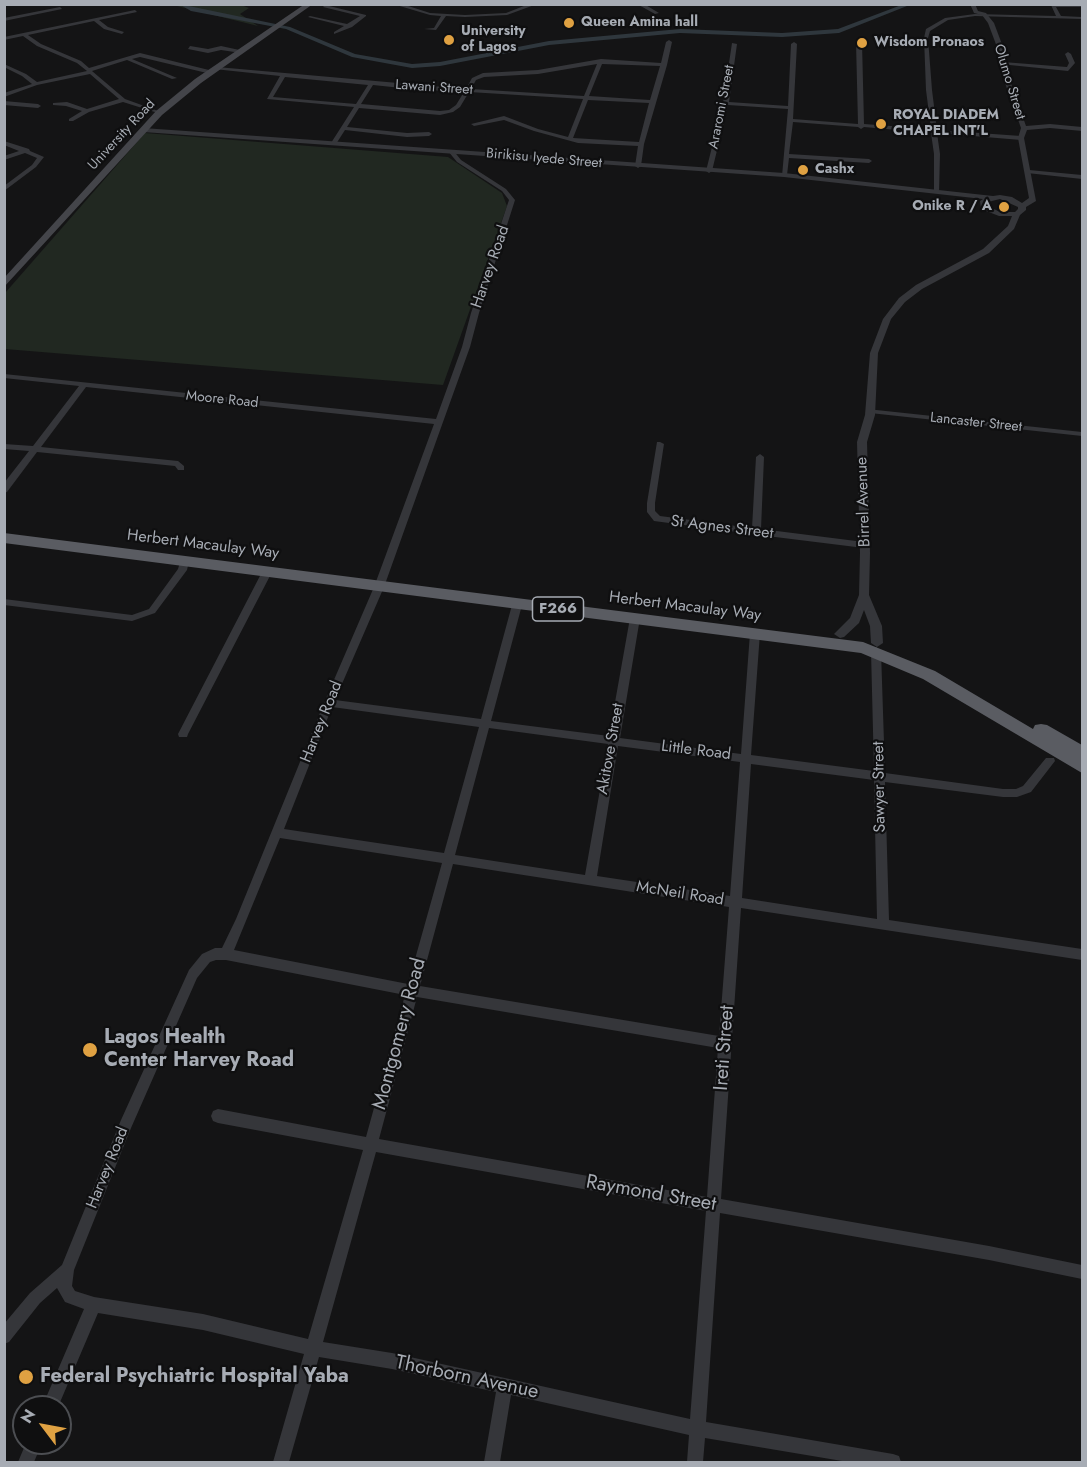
<!DOCTYPE html>
<html>
<head>
<meta charset="utf-8">
<style>
  body { margin:0 }
  #map { position:relative; width:1087px; height:1467px; overflow:hidden; background:#141415; font-family:Jost,sans-serif }
  canvas { display:block }
  .frame { position:absolute; inset:0; border:6px solid #a7acb4; pointer-events:none }
  .north { position:absolute; left:12px; top:1395px; width:60px; height:60px; box-sizing:border-box; background:#0f0f10; border:2px solid #4c4e52; border-radius:50%; rotate:302deg; font-size:16px; font-weight:700; line-height:24px; text-align:center; color:#a7acb4 }
  .north::after { content:''; display:block; margin:auto; width:21px; height:27px; background:#dfa142; clip-path:polygon(50% 0,100% 100%,50% 72%,0 100%) }
</style>
</head>
<body>
<div id="map">
<canvas width="1087" height="1467"></canvas>
<div class="frame"></div>
<div class="north">N</div>
</div>
<script>
const g = document.querySelector('canvas').getContext('2d');
g.lineJoin = 'round';
function paint(path, color) {
  g.fillStyle = color;
  g.fill(path, 'evenodd');
}
function toPath(rows) {
  const path = new Path2D();
  for (const r of rows) {
    path.moveTo(r[0], r[1]);
    for (let i = 2; i < r.length; i += 2) path.lineTo(r[i], r[i + 1]);
  }
  return path;
}
function stroke(path, color, width, dash) {
  g.strokeStyle = color;
  g.lineWidth = width;
  g.lineCap = dash ? 'butt' : 'round';
  g.setLineDash(dash || []);
  g.stroke(path);
}
function drawText(font, color, halo, rows, align = 'center') {
  g.font = font + ' Jost,sans-serif';
  g.lineWidth = 4.5;
  g.setLineDash([]);
  g.textBaseline = 'middle';
  g.strokeStyle = halo;
  g.fillStyle = color;
  for (const [text, x, y, turn = 0] of rows) {
    g.save();
    g.translate(x, y);
    g.rotate((+turn || 0) * Math.PI / 180);
    g.textAlign = isNaN(turn) ? turn : align;
    if (halo) g.strokeText(text, 0, 0);
    g.fillText(text, 0, 0);
    g.restore();
  }
}
const green = toPath([
  [173,5,241,5,249,8,240,14,258,26],
  [145,133,448,157,502,193,507,206,443,385,5,349,5,293]
]);
const canal = toPath([
  [179,4,290,27,355,54,412,64,440,62,549,41,680,29,782,33,838,29,904,4,912,4,839,33,782,37,680,33,549,45,440,66,412,68,352,57,286,29,191,11,179,4]
]);
const minor = toPath([
  [393,4,402,4,430,13,465,15,506,13,529,4,537,4,507,15,465,17,446,16,436,30,424,29,434,28,441,16,430,15,393,4],
  [637,4,644,4,659,13,655,14,637,4],
  [325,5,366,15,366,16,352,27,334,34,334,32,344,26,308,17,310,16,347,24,360,16,323,7,325,5],
  [1051,5,1082,5,1082,7,1056,7,1061,16,1082,17,1082,19,975,16,948,20,930,31,928,38,932,90,937,130,1021,136,1024,138,1021,140,937,133,940,154,939,193,934,192,934,154,931,133,864,127,861,129,858,127,793,122,789,154,869,159,872,161,869,163,789,158,787,175,782,176,788,109,728,105,712,171,709,173,706,171,723,103,732,43,737,44,729,102,788,106,791,44,794,42,797,44,793,119,858,124,856,42,859,40,862,42,864,124,931,129,926,90,924,38,926,29,945,18,975,14,1056,16,1051,5],
  [60,7,62,9,4,21,4,18,60,7],
  [135,10,137,12,99,20,108,27,124,32,122,34,104,29,94,21,28,35,41,44,81,61,89,68,140,53,213,71,211,74,140,57,132,59,177,78,172,79,127,60,92,71,125,99,161,112,161,114,123,102,89,112,73,121,69,121,69,119,82,111,66,106,53,105,53,103,67,102,87,109,119,99,90,74,37,85,4,97,4,93,32,84,22,76,4,67,4,64,26,74,37,82,87,71,77,63,37,46,23,36,4,40,4,37,135,10],
  [669,40,672,42,667,65,644,144,641,166,638,168,635,166,638,146,578,143,534,131,504,120,474,126,471,124,504,116,538,129,568,137,583,99,469,92,460,107,453,112,440,115,359,108,347,127,407,133,429,132,432,134,429,136,407,137,345,130,336,144,334,145,331,143,354,107,267,99,280,76,214,69,217,67,466,89,472,78,483,73,538,70,601,59,661,63,666,42,669,40],
  [597,64,584,96,471,89,476,80,484,77,538,74,597,64],
  [602,64,660,66,650,100,589,96,602,64],
  [285,77,368,85,356,104,273,97,285,77],
  [373,85,411,89,464,92,456,105,449,110,440,111,361,104,373,85],
  [588,100,649,103,639,142,573,138,588,100],
  [190,46,208,49,221,46,244,51,241,53,221,50,208,53,188,49,190,46],
  [1068,52,1071,54,1075,63,1068,71,1000,64,1003,62,1067,67,1069,63,1065,54,1068,52],
  [4,101,38,104,41,106,38,108,4,105,4,101],
  [4,141,29,149,30,151,44,157,36,167,4,191,4,186,32,165,37,158,25,153,4,160,4,156,19,151,4,145,4,141],
  [449,150,453,150,461,160,506,189,515,200,479,313,470,347,443,422,384,587,335,700,481,719,512,605,517,602,522,605,491,721,609,736,630,618,635,615,640,618,620,738,741,754,750,633,755,630,760,633,751,755,874,771,871,651,876,647,881,651,885,773,1003,789,1016,789,1023,786,1046,758,1054,758,1055,761,1031,792,1017,797,1003,797,885,782,889,920,1082,949,1082,960,741,908,721,1199,989,1246,1082,1265,1082,1279,989,1260,720,1213,706,1422,893,1454,899,1456,901,1462,848,1462,705,1438,703,1462,687,1462,689,1435,511,1395,500,1462,484,1462,496,1392,392,1369,319,1357,289,1462,273,1462,304,1354,203,1330,98,1313,58,1407,42,1407,84,1309,65,1302,57,1288,40,1303,9,1342,4,1344,4,1324,30,1293,62,1265,121,1120,189,970,202,954,215,948,222,948,236,919,324,703,374,587,434,424,86,387,41,447,178,461,184,466,184,470,178,470,175,466,37,452,7,492,4,493,4,483,29,451,4,449,4,444,33,446,79,386,4,378,4,374,436,419,462,347,471,313,509,200,502,191,457,162,448,151,449,150],
  [332,707,479,727,444,853,284,829,332,707],
  [489,728,608,744,585,875,455,855,489,728],
  [618,746,740,762,730,896,597,876,618,746],
  [751,764,874,780,877,919,742,898,751,764],
  [280,838,442,863,408,984,234,950,280,838],
  [453,864,729,907,719,1036,420,986,453,864],
  [216,960,226,960,405,995,366,1137,218,1109,213,1111,211,1116,213,1121,218,1123,363,1150,308,1339,203,1314,94,1297,75,1291,72,1286,74,1270,131,1128,197,978,210,962,216,960],
  [417,997,718,1048,707,1197,379,1139,417,997],
  [376,1152,706,1211,690,1419,392,1353,323,1342,376,1152],
  [1029,170,1082,175,1082,179,1027,173,1027,171,1029,170],
  [867,409,1082,432,1082,436,870,413,866,411,867,409],
  [657,442,660,442,664,444,655,503,655,511,660,516,752,528,756,457,760,454,764,457,761,529,864,542,869,545,864,548,759,535,756,536,752,534,654,521,647,512,647,503,657,442],
  [184,558,189,561,187,570,155,613,132,621,4,605,4,599,132,615,149,609,178,569,181,559,184,558],
  [267,569,272,572,188,734,187,737,179,737,178,734,262,572,267,569],
  [26,1443,42,1443,34,1462,18,1462,26,1443]
]);
const tertiary = toPath([
  [970,4,975,4,978,11,986,13,994,23,1006,55,1006,69,1026,126,1050,124,1082,127,1082,131,1050,128,1027,130,1024,138,1036,201,1026,207,1026,210,1020,215,1014,229,989,253,922,289,905,302,891,319,878,353,875,415,867,442,870,553,869,595,882,626,883,643,877,647,871,643,870,626,864,610,859,623,844,637,840,638,834,634,850,618,859,595,860,553,857,442,865,415,870,353,883,319,899,298,916,285,983,249,1008,226,1012,216,999,216,981,209,980,201,983,199,784,177,143,132,140,130,143,128,784,173,993,196,1000,195,1012,197,1022,203,1029,198,1018,138,1021,128,1000,69,1000,55,988,23,982,15,974,13,970,4],
  [1000,199,1018,207,1018,209,1015,212,1000,212,988,206,988,202,1000,199]
]);
const secondary = toPath([
  [305,4,313,4,201,83,162,115,4,287,4,278,156,111,195,79,305,4]
]);
const trunk = toPath([
  [4,533,863,642,935,671,1033,729,1035,725,1041,724,1047,725,1082,745,1082,773,923,679,861,653,4,543,4,533]
]);
const markers = [
  [569,23,6,"#dfa142"],
  [449,40,6,"#dfa142"],
  [862,43,6,"#dfa142"],
  [881,124,6,"#dfa142"],
  [803,170,6,"#dfa142"],
  [1004,207,6,"#dfa142"],
  [90,1050,8,"#dfa142"],
  [26,1377,8,"#dfa142"]
];
const farPoinames = [
  ["Queen Amina hall",581,23],
  ["University",461,32],
  ["of Lagos",461,48],
  ["Wisdom Pronaos",874,43],
  ["ROYAL DIADEM",893,116],
  ["CHAPEL INT'L",893,132],
  ["Cashx",815,170],
  ["Onike R / A",992,207,"right"]
];
const farStreetnames = [
  ["Olumo Street",1009,82,73],
  ["Lawani Street",434,88,4],
  ["Araromi Street",722,107,-79],
  ["University Road",122,135,-47],
  ["Birikisu Iyede Street",544,159,5],
  ["Moore Road",222,400,6],
  ["Lancaster Street",976,423,6]
];
const shields = [
  [558,609,51]
];
const shieldNames = [
  ["F266",558,609]
];
const streetNames = [
  ["Harvey Road",491,267,-71],
  ["Birrel Avenue",864,502,-92],
  ["St Agnes Street",722,528,7],
  ["Herbert Macaulay Way",203,545,7],
  ["Herbert Macaulay Way",685,607,7],
  ["Harvey Road",322,722,-68],
  ["Akitove Street",611,749,-80],
  ["Little Road",696,751,7],
  ["Sawyer Street",880,787,-91],
  ["McNeil Road",680,894,9],
  ["Harvey Road",108,1168,-68]
];
const nearStreetnames = [
  ["Montgomery Road",400,1034,-75],
  ["Ireti Street",725,1048,-86],
  ["Raymond Street",651,1194,10],
  ["Thorborn Avenue",467,1378,12]
];
const nearPoinames = [
  ["Lagos Health",104,1038],
  ["Center Harvey Road",104,1061],
  ["Federal Psychiatric Hospital Yaba",40,1377]
];
paint(green, '#212821');
paint(canal, '#2f373d');
paint(minor, '#35363a');
paint(tertiary, '#35363a');
paint(secondary, '#44454a');
paint(trunk, '#5a5c62');
for (const [x, y, r, color] of markers) {
  const dot = new Path2D();
  dot.arc(x, y, r, 0, 2 * Math.PI);
  g.fillStyle = color;
  g.fill(dot);
  stroke(dot, '#0f0f10', 2);
}
drawText('bold 14px', '#a7acb4', '#0f0f10', farPoinames, 'left');
drawText('14px', '#a7acb4', '#0f0f10', farStreetnames);
for (const [x, y, w] of shields) {
  const box = new Path2D();
  box.roundRect(x - w / 2, y - 12, w, 24, 4.5);
  g.fillStyle = '#0f0f10';
  g.fill(box);
  stroke(box, '#a7acb4', 1.5);
}
drawText('bold 15px', '#a7acb4', null, shieldNames);
drawText('16px', '#a7acb4', '#0f0f10', streetNames);
drawText('20px', '#a7acb4', '#0f0f10', nearStreetnames);
drawText('bold 20px', '#a7acb4', '#0f0f10', nearPoinames, 'left');
</script>
</body>
</html>
